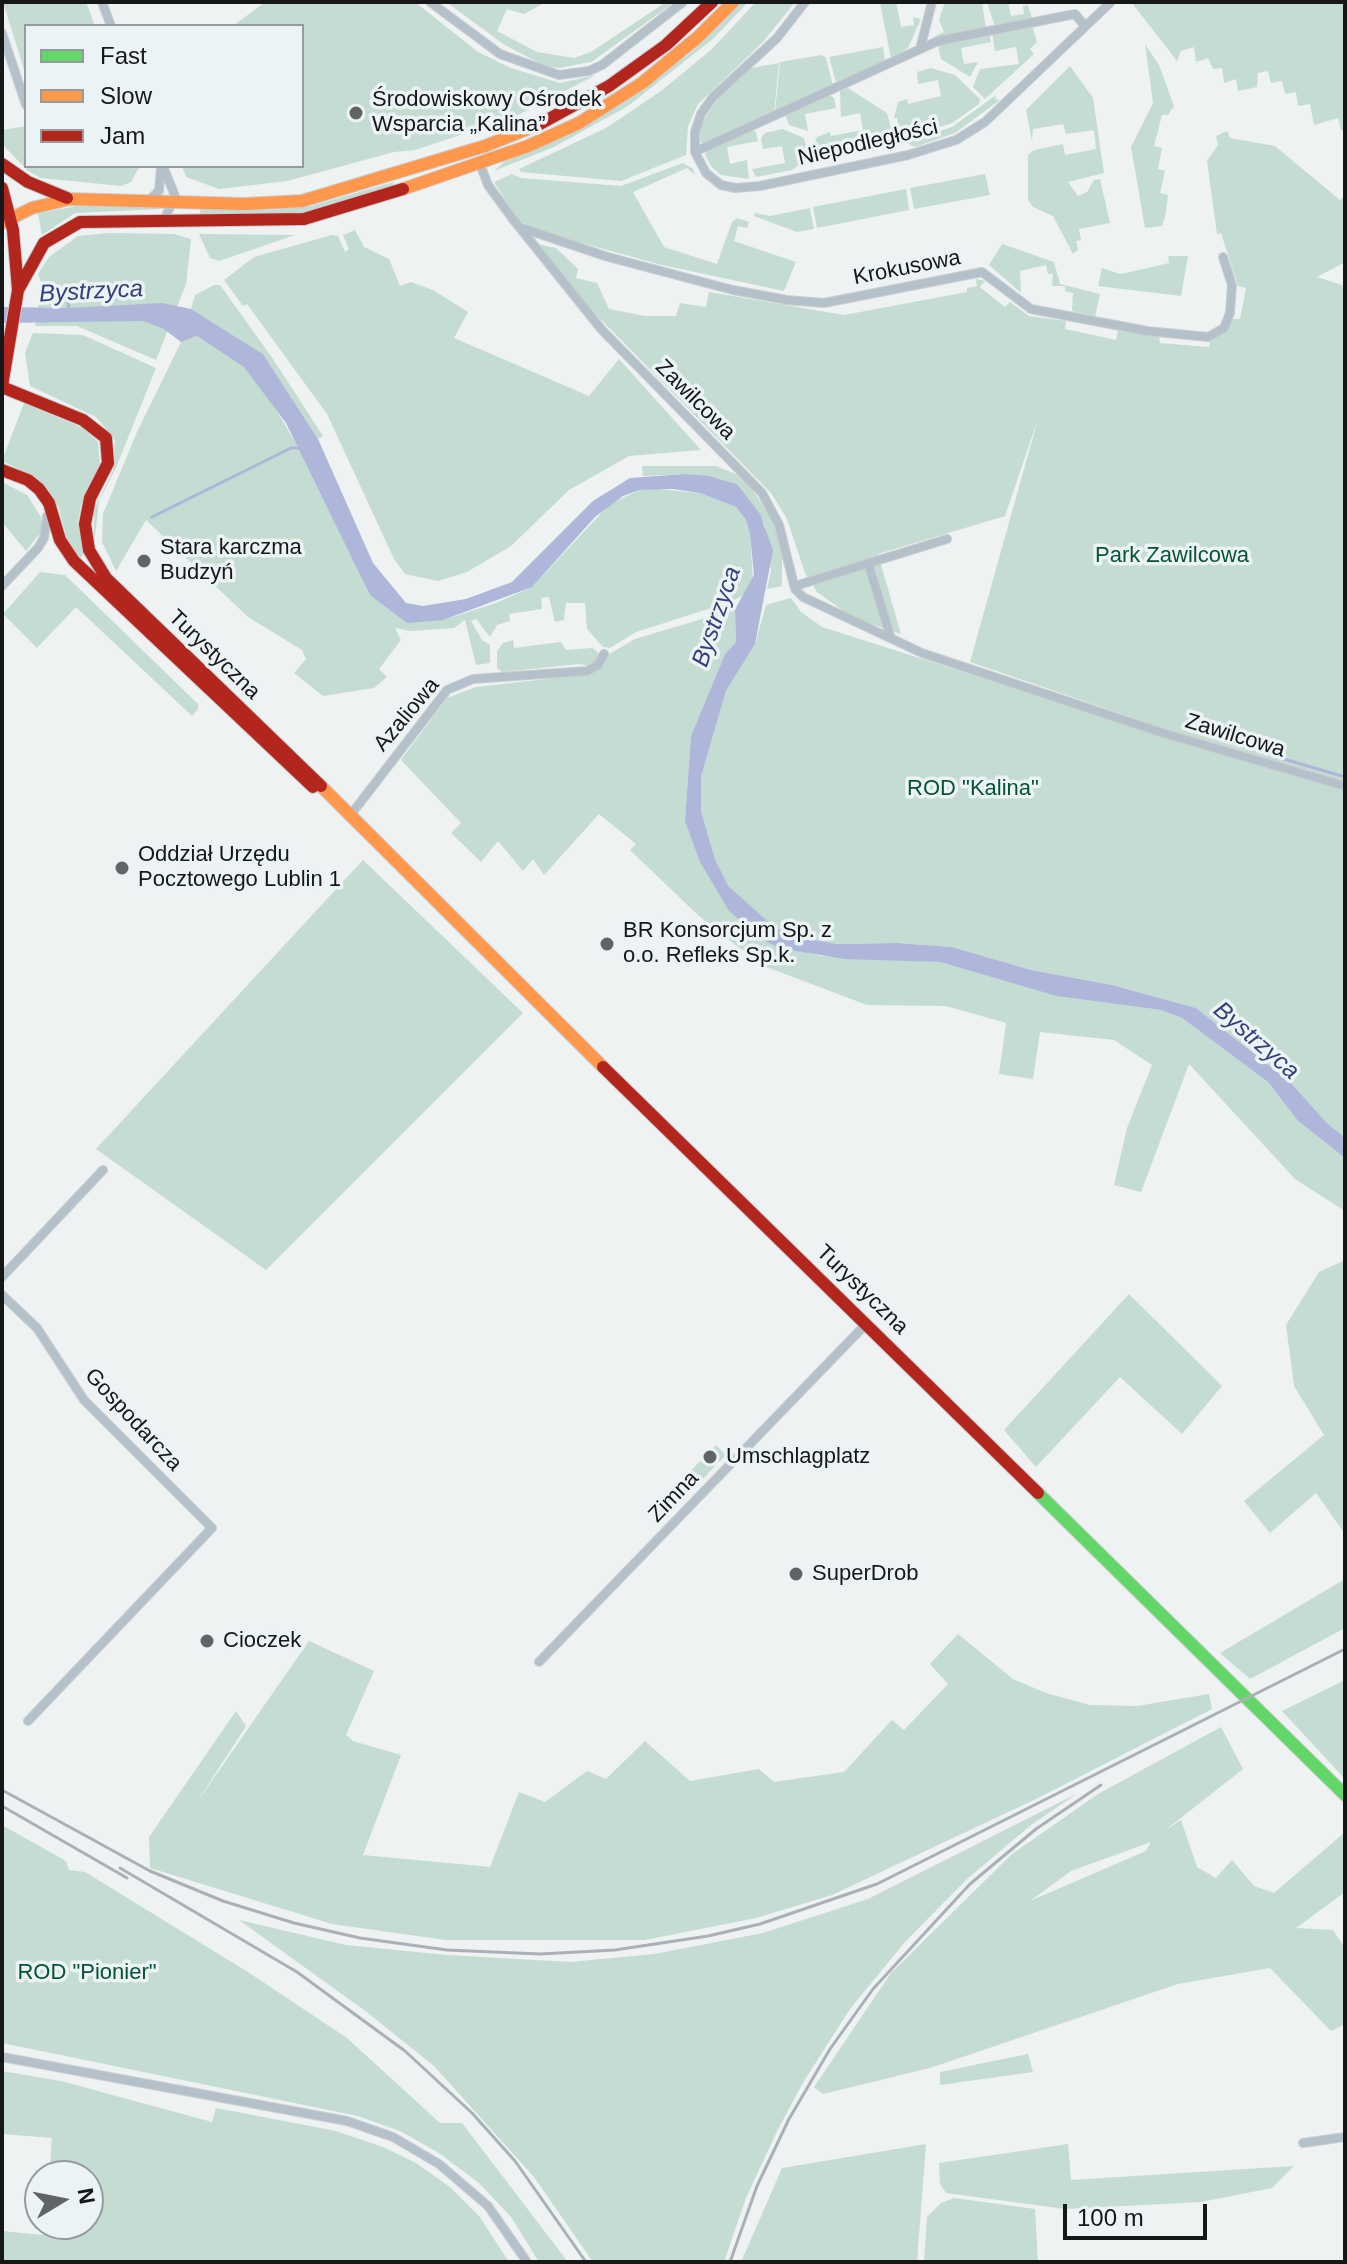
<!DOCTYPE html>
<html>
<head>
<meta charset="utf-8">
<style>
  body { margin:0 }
  #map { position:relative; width:1347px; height:2264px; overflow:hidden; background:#eef2f3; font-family:Arial,sans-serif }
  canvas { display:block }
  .frame { position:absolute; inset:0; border:4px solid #151718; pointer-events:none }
  .legend { position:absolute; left:24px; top:24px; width:280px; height:144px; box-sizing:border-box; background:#ecf3f5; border:2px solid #969b9d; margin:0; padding:10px 14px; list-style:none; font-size:24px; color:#151718 }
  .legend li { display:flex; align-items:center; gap:16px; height:40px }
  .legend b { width:40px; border:2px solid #969b9d }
  .north { position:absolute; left:24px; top:2160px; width:80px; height:80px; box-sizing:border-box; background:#ecf3f5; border:2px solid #969b9d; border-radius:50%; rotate:80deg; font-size:22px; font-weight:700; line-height:32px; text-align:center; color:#151718 }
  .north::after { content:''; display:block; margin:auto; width:28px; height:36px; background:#616465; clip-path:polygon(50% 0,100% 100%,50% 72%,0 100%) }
  .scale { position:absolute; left:1063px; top:2204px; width:144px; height:36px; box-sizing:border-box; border:4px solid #151718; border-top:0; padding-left:10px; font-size:24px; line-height:28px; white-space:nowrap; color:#151718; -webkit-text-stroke:6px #ecf3f5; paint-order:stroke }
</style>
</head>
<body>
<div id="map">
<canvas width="1347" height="2264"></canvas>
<div class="frame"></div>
<ul class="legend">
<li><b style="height:10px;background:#63d668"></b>Fast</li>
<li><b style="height:10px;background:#ff974d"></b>Slow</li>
<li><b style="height:10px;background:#b3261e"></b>Jam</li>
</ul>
<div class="north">N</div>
<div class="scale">100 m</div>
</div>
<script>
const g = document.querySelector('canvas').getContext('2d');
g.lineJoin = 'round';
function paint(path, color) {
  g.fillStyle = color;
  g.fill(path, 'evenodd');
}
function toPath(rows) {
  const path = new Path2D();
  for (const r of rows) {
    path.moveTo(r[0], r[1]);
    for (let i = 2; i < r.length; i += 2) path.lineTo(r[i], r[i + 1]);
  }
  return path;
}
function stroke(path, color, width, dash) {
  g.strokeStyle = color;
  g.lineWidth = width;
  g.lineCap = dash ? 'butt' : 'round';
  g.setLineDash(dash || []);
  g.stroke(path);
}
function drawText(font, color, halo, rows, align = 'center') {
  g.font = font + ' Arial,sans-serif';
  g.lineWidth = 7;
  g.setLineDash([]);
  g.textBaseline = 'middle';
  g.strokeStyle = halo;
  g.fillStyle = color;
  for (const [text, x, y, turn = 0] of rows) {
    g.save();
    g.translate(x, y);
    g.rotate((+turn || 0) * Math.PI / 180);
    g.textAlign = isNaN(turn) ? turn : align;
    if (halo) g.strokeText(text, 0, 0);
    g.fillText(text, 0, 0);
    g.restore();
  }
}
const green = toPath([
  [3,2,86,2,95,26,26,26,26,76],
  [265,2,415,2,478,52,511,68,560,83,596,75,514,117,415,150,394,152,287,181,219,189,186,177,182,166,302,166,302,26,233,26],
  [446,2,546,2,524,14,507,9,497,31,537,52,574,58,591,52,666,2,675,2,591,62,559,68,543,65,505,45],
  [741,2,748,2,714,38,628,106,554,147,494,171,504,162,572,133,624,103,693,51],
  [756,2,795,2,763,42,698,104,688,126,686,155,621,181,521,172,519,169,606,128,661,91,712,49],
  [880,2,896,2,901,27,914,25,913,17,921,19,908,48,891,59],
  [945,2,982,2,986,29,933,37,944,32,939,20],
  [987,2,1008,2,1011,16,1024,14,1023,6,1028,5,1032,18,995,27],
  [1345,2,1345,130,1341,130,1338,118,1314,125,1310,104,1298,106,1296,92,1285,94,1282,81,1271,83,1268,71,1258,73,1257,87,1238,91,1236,79,1224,83,1222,68,1213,69,1208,58,1196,62,1194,47,1181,51,1177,61,1132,3],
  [1032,25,1037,42,1030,49,1034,54,985,99,973,87,980,69,1019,64,1016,47,995,51,992,33],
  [989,34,991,42,961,48,964,64,978,62,970,77,941,59,938,45],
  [1145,44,1159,65,1174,106,1168,115,1162,115,1154,146,1162,148,1158,169,1165,171,1160,193,1168,195,1166,213,1162,226,1145,228,1131,147,1153,103],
  [883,47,885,62,836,82,829,57],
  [822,55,826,58,833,86,775,112,780,62],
  [779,63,774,113,704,144,699,141,700,126,721,94,751,68],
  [1070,66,1093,98,1104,173,1068,182,1078,196,1087,192,1094,180,1100,179,1110,223,1079,229,1081,240,1076,241,1078,250,1073,254,1053,216,1033,207,1028,200,1028,155,1034,150,1063,144,1065,155,1096,149,1094,130,1066,134,1063,124,1033,129,1032,141,1026,110],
  [931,68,955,75,980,99,979,104,952,123,901,140,895,125,898,124,897,118,894,118,898,102,907,99,908,104,941,96,938,80,918,84,917,72],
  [848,88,887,113,894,138,891,142,817,157,812,149,817,137,830,132,831,136,863,130,860,113,841,117,840,91],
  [828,94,834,98,836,108,805,114,808,131,789,125,785,114],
  [996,95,995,99,1000,100,955,133,915,147,905,142,952,127],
  [26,126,26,166,140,166,131,182,122,186,41,178,28,171,2,144,2,130],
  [783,129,804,138,809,157,792,170,756,177,752,169,785,163,782,146,763,149,761,138,765,133],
  [751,130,756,132,758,141,727,147,730,164,747,160,749,179,721,175,711,166,705,155,707,151],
  [1227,131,1230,138,1275,146,1340,200,1345,196,1345,262,1317,277,1345,286,1345,782,1160,727,970,662,1038,419,1005,516,878,554,901,634,852,617,817,592,805,573,787,519,771,493,572,290,537,244,556,248,578,269,576,278,597,283,609,309,645,316,676,316,680,303,706,307,709,292,844,315,967,292,967,288,977,286,976,279,985,281,980,287,1005,307,1010,302,1029,316,1066,321,1065,329,1116,340,1118,331,1159,337,1160,343,1209,347,1210,339,1224,334,1233,319,1240,319,1246,288,1238,286,1221,233,1217,234,1207,161,1218,145,1216,136],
  [683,163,693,169,695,175,687,168,633,192,664,247,717,264,732,222,737,218,749,222,747,228,738,226,734,241,796,262,784,291,662,265,549,234,519,221,494,182,512,174,521,178,621,186],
  [985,174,990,195,914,209,910,188],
  [394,182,393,186,305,213,200,215,200,209,270,210,311,206],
  [906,189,909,210,817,228,813,207],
  [83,205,160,208,161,209,75,213,42,235,38,213],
  [810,208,814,229,797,232,754,216,755,213,770,216],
  [355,230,364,247,389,259,400,286,411,282,433,290,468,312,454,338,589,396,619,359,701,450,629,456,569,490,511,546,467,572,438,581,405,574,394,559,327,414,247,304,243,306,224,280,254,257,332,235,338,236,345,252,349,249,343,235],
  [110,233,174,234,191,239,186,284,156,360,77,326,35,326,42,285,38,274,49,257,78,236],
  [199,234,295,235,219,261,210,258],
  [1002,244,1054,262,1060,284,1100,294,1095,317,1072,311,1073,293,1065,291,1065,286,1052,286,1053,274,1048,274,1046,265,1020,271,1021,293,989,265],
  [1168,256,1188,256,1181,296,1098,286,1102,268,1120,274,1130,272,1169,263],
  [214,285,220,285,273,359,323,436,318,439,263,354,191,309,195,295],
  [33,333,83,335,156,368,115,470,99,501,94,545,94,510,113,471,115,440,96,417,30,386,25,353],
  [197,336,245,367,264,389,312,471,370,595,443,620,496,603,532,587,610,504,639,490,657,489,700,493,736,507,746,520,750,534,753,580,742,596,730,602,636,632,610,648,603,647,587,629,585,603,566,603,564,620,555,622,549,597,541,598,542,609,509,614,510,621,497,625,490,637,476,619,471,621,482,640,490,645,490,663,476,665,465,620,454,628,411,631,395,628,401,640,379,669,387,677,374,688,323,696,294,673,306,659,302,650,248,617,146,520,116,571,102,542,103,514,137,432,181,342],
  [24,403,85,429,98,442,100,465,81,504,78,521,84,554,80,558,66,536,59,508,50,493,33,476,2,461],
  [642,466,716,466,738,475,752,489,773,520,782,547,782,586,767,589,771,571,765,525,737,484,685,474,643,476],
  [2,482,27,495,41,517,41,532,26,551,2,522],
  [40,572,65,575,198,704,198,709,192,716,76,607,37,648,3,614],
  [791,598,801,612,822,627,1221,754,1345,789,1345,1138,1326,1122,1290,1082,1196,1008,1112,985,1031,970,952,947,897,943,838,944,796,937,774,927,743,901,729,887,715,859,701,811,701,777,726,691,755,644,766,605],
  [735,609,736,642,725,654,691,736,685,821,699,860,765,941,820,956,940,962,1056,996,1161,1010,1182,1018,1268,1082,1298,1121,1345,1158,1345,1211,1295,1179,1189,1064,1141,1192,1114,1185,1127,1128,1152,1065,1114,1040,1040,1032,1033,1079,999,1074,1006,1023,946,1006,867,1005,761,965,699,916,630,850,636,844,599,814,544,875,533,859,523,871,498,841,481,862,451,833,461,823,401,760,447,698,476,687,546,679,550,672,596,672,604,657,635,639],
  [513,640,514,648,561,642,566,650,592,648,598,652,599,658,590,666,579,664,502,672,497,668,497,651,503,643],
  [363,860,523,1013,266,1270,96,1149],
  [1345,1260,1345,1534,1316,1493,1270,1533,1244,1501,1324,1435,1294,1386,1286,1325,1319,1272],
  [1129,1294,1222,1386,1182,1434,1120,1377,1036,1467,1004,1430],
  [716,1445,726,1455,719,1462,710,1454,707,1458,715,1466,684,1499,674,1488],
  [1345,1579,1345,1628,1250,1679,1220,1653],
  [958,1634,1013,1679,1046,1693,1090,1705,1137,1706,1209,1694,1212,1709,1038,1798,832,1895,756,1918,645,1940,445,1940,332,1924,150,1868,149,1837,236,1711,246,1726,195,1805,309,1641,374,1671,346,1735,353,1741,401,1755,363,1855,490,1867,519,1792,545,1802,587,1771,606,1779,645,1741,690,1781,759,1769,774,1782,844,1772,892,1720,904,1730,948,1684,930,1664],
  [1345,1680,1345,1779,1282,1711],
  [1221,1727,1243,1769,1163,1832,1181,1820,1197,1867,1216,1878,1232,1860,1254,1886,1274,1893,1345,1832,1345,1892,1296,1928,1333,1930,1345,1948,1345,2024,1331,2031,1270,1968,1178,1984,930,2068,823,2094,814,2087,891,1973,1012,1854,1098,1794],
  [1151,1842,1146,1851,1030,1901,1071,1871],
  [1078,1793,1031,1825,966,1880,905,1942,850,2009,804,2081,777,2131,746,2198,724,2262,593,2262,534,2177,434,2066,368,2013,239,1920,346,1945,447,1955,570,1962,654,1954,763,1933,868,1899],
  [2,1825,66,1861,69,1870,85,1872,248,1972,347,2038,440,2123,462,2123,568,2262,539,2262,511,2217,479,2183,439,2153,400,2131,358,2116,2,2043],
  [1028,2054,1033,2072,940,2085,940,2072],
  [2,2071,61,2081,212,2122,216,2108,336,2131,383,2147,416,2163,450,2187,479,2216,509,2262,2,2262,2,2231,43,2235,44,2224,88,2224,88,2176,49,2176,52,2138,2,2134],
  [926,2144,917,2262,741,2262,782,2168],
  [1068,2144,1071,2180,1294,2166,1272,2188,1201,2202,1065,2209,946,2193,940,2184,939,2163],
  [954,2198,1035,2209,1038,2262,924,2262,927,2217,941,2203]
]);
const water = toPath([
  [162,303,191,309,263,354,318,439,373,563,406,603,423,606,466,599,512,582,593,501,630,478,685,474,708,476,737,484,760,514,773,550,755,644,726,691,701,777,701,811,715,859,729,887,774,927,796,937,838,944,897,943,952,947,1031,970,1112,985,1196,1008,1290,1082,1326,1122,1345,1138,1345,1158,1298,1121,1268,1082,1182,1018,1161,1010,1056,996,940,962,845,959,783,949,765,941,729,911,699,860,685,821,691,736,725,654,736,642,735,609,754,575,750,534,746,520,736,507,700,493,673,489,639,490,623,496,595,517,532,587,443,620,407,623,370,595,286,423,244,367,197,336,181,342,164,329,144,321,2,323,2,307,69,308]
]);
const stream = toPath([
  [67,297,69,309],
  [152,517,291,448,304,448],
  [1277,757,1345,777]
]);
const street = toPath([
  [102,2,111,26],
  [430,2,500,54,559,75,589,71,602,65,683,2],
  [805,2,777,38,713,97,701,114,695,132,695,152,706,173,721,185,735,188,760,186,908,155,956,140,985,122,1111,2],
  [2,33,26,105],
  [920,49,932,2],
  [701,149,938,41,1075,14,1085,26],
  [480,164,488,185,512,218,602,330,762,493,779,525,795,589,803,597,922,653,1163,733,1345,786],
  [163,166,175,196,164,220],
  [149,200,159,191,161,167],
  [522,228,608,257,733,290,787,300,824,303,982,272,1031,309,1147,331,1208,337,1224,328,1230,313,1232,285,1223,257],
  [868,563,890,635],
  [2,586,38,548,44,538,47,516,52,512],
  [795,586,947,539],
  [349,817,447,690,473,679,587,671,598,665,604,654],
  [2,1277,103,1170],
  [2,1295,37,1328,84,1400,212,1528,28,1721],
  [539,1662,867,1323],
  [2,2057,347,2121,393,2137,439,2164,488,2206,527,2262],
  [1303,2143,1345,2137]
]);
const fast = toPath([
  [1038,1493,1345,1795]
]);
const slow = toPath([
  [403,189,528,146,579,123,642,83,698,37,733,2],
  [2,223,32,208,70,199,244,204,302,201,485,146,538,125],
  [321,786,603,1067]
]);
const jam = toPath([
  [538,125,609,86,666,45,712,2],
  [2,164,28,182,67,198],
  [2,188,13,230,18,290,2,386],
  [18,290,44,243,80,222,304,219,403,189],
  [2,387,83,420,106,438,108,463,90,498,85,524,89,550,106,578,321,786],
  [2,470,28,480,39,489,49,503,60,540,74,561,313,787],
  [603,1067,1038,1493]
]);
const rail = toPath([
  [2,1790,150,1871,223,1901,294,1923,360,1938,447,1950,540,1954,615,1950,708,1936,760,1924,877,1884,1345,1649],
  [2,1806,127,1878],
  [120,1868,297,1972,405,2051,472,2113,515,2161,586,2262],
  [730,2262,757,2186,789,2119,830,2049,873,1989,970,1884,1036,1829,1101,1785]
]);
const markers = [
  [356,113,8,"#616465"],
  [144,561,8,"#616465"],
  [122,868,8,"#616465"],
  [607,944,8,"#616465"],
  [710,1457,8,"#616465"],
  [796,1574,8,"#616465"],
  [207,1641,8,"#616465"]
];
const poiNames = [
  ["Środowiskowy Ośrodek",372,100],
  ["Wsparcia „Kalina”",372,125],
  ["Stara karczma",160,548],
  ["Budzyń",160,573],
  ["Oddział Urzędu",138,855],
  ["Pocztowego Lublin 1",138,880],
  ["BR Konsorcjum Sp. z",623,931],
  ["o.o. Refleks Sp.k.",623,956],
  ["Umschlagplatz",726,1457],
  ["SuperDrob",812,1574],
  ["Cioczek",223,1641]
];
const streetNames = [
  ["Niepodległości",868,143,-13],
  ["Krokusowa",907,268,-11],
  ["Zawilcowa",695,400,45],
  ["Turystyczna",214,655,44],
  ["Azaliowa",407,715,-50],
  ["Zawilcowa",1235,736,17],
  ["Turystyczna",862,1290,44],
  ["Gospodarcza",133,1420,47],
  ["Zimna",674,1497,-46]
];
const parkNames = [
  ["Park Zawilcowa",1172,556],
  ["ROD \"Kalina\"",973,789],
  ["ROD \"Pionier\"",87,1973]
];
const waterNames = [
  ["Bystrzyca",91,292,-3],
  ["Bystrzyca",717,617,-71],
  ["Bystrzyca",1256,1041,41]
];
paint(green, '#c4dcd1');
paint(water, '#aeb6d9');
stroke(stream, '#aeb6d9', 3);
stroke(street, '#cccecf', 10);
stroke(fast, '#cccecf', 14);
stroke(slow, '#cccecf', 14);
stroke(jam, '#cccecf', 14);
stroke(street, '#b5c1ca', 8);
stroke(fast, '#63d668', 12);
stroke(slow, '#ff974d', 12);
stroke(jam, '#b3261e', 12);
stroke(rail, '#a9b1b6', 3);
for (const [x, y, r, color] of markers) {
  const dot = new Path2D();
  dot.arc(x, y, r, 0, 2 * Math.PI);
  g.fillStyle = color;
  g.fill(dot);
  stroke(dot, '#ecf3f5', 3);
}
drawText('22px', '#151718', '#ecf3f5', poiNames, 'left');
drawText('22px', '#151718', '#ecf3f5', streetNames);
drawText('22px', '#065338', '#ecf3f5', parkNames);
drawText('italic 24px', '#353e7b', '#ecf3f5', waterNames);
</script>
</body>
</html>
